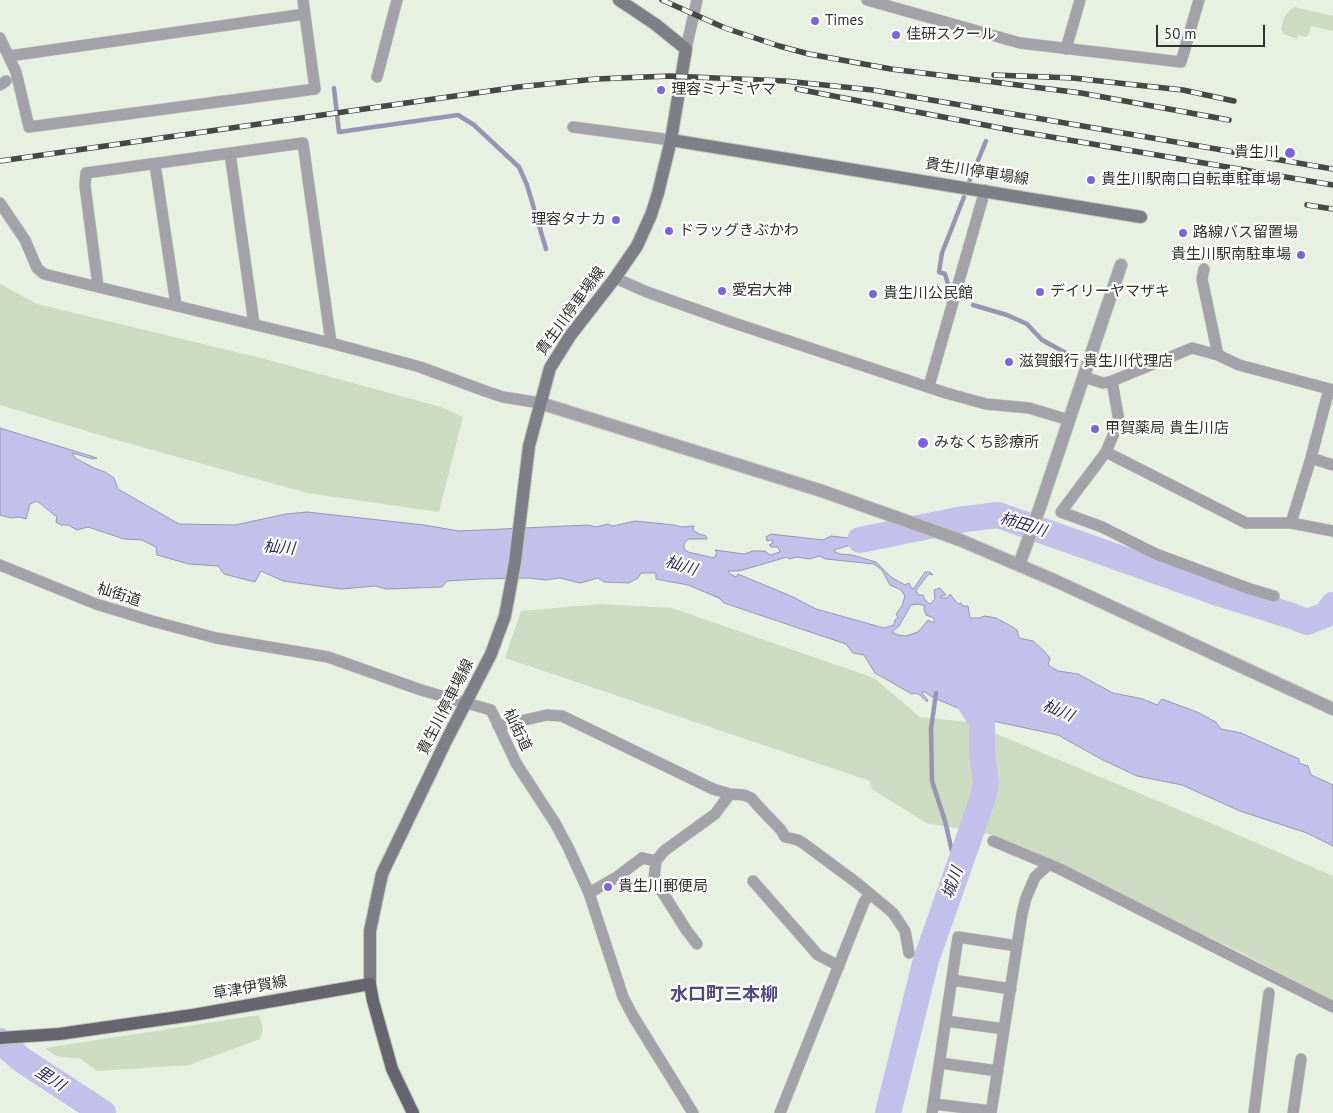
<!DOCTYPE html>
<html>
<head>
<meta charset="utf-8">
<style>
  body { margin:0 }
  #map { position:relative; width:1333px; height:1113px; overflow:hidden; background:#e8f0e2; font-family:"PT Sans",sans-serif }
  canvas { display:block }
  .scale { position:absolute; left:1156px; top:25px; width:109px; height:22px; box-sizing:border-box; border:2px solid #30322d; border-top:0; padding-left:6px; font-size:15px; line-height:18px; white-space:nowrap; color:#30322d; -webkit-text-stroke:4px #fff; paint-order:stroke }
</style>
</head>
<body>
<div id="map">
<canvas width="1333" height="1113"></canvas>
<div class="scale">50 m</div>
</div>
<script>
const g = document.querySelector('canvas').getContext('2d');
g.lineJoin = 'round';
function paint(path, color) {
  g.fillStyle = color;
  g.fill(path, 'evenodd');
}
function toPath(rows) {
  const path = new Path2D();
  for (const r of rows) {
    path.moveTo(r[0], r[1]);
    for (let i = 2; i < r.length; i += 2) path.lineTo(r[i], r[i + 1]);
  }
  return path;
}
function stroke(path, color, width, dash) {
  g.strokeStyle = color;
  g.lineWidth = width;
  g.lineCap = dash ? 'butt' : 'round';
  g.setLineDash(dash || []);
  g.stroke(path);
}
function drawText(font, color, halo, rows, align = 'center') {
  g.font = font + ' "PT Sans","Noto Sans JP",sans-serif';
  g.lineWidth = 4.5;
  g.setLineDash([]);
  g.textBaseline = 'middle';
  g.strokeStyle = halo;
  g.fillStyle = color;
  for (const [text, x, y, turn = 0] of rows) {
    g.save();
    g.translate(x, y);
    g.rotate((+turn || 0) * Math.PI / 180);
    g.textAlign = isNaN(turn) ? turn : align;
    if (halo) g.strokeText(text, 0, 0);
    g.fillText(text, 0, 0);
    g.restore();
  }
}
const green = toPath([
  [1295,7,1333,16,1333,31,1311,26,1309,34,1306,37,1298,35,1297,39,1284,34,1281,29,1284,17,1291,9],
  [0,284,37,304,261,358,441,407,463,417,439,512,307,493,113,439,0,405],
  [600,604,672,608,874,678,920,717,968,722,1206,821,1333,876,1333,1001,1240,952,993,835,926,823,872,789,870,781,505,658,521,611],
  [259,1015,263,1029,260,1039,189,1065,97,1071,81,1059,56,1056,45,1048]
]);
const water = toPath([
  [0,428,97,458,93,459,72,453,75,458,94,468,105,472,114,478,118,489,179,524,235,525,286,514,307,512,424,525,459,531,588,525,596,527,608,524,613,526,635,521,674,525,682,527,694,526,693,530,699,534,706,536,707,539,688,539,684,544,684,549,688,552,714,558,717,553,715,550,744,554,753,551,765,551,770,555,780,552,778,547,771,547,769,545,773,543,772,540,767,541,766,537,771,534,823,540,831,536,849,538,884,530,892,531,898,534,863,541,834,550,835,552,840,554,852,555,876,562,891,577,905,585,909,583,912,589,914,588,925,572,930,572,933,575,930,574,927,576,916,590,918,595,923,595,925,600,930,604,935,599,934,590,940,588,946,595,941,596,941,598,947,598,950,594,958,604,961,603,963,606,968,606,970,618,979,618,985,616,996,618,1011,626,1017,630,1019,638,1033,641,1045,652,1050,658,1048,665,1058,671,1078,674,1113,693,1143,699,1157,705,1162,699,1197,712,1216,722,1221,729,1241,733,1299,759,1299,763,1308,766,1311,775,1333,785,1333,846,1307,833,1240,811,1182,785,1137,776,1101,759,1058,735,993,721,965,711,934,698,923,691,922,693,928,700,927,702,920,695,916,693,912,694,875,673,864,655,853,653,846,644,724,603,719,598,688,585,656,579,656,573,641,573,638,578,629,583,604,582,598,578,580,583,560,578,545,580,529,578,480,579,447,581,442,587,387,589,375,586,341,589,283,581,261,571,255,582,224,574,218,566,189,564,157,555,156,547,142,540,124,539,88,527,77,530,68,525,61,525,56,522,57,517,37,501,30,504,26,519,19,517,11,518,0,515,0,428],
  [819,556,826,559,874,564,882,570,890,585,901,590,905,596,902,606,896,614,898,618,895,620,894,625,884,628,816,609,793,597,738,574,736,577,730,574,728,571,739,571,787,557,789,559,797,557,810,559,819,556],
  [918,604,925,606,924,609,926,615,934,618,934,623,928,620,918,632,906,636,898,635,892,632,899,626,911,605,918,604]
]);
const stream = toPath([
  [334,88,339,132,458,115,474,125,519,167,527,185,546,249],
  [969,182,986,141],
  [949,288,945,274,939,272,942,253,964,197],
  [973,305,1007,315,1027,324,1042,340,1068,354],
  [1009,518,1013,509],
  [936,693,931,729,932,781,945,821,957,873]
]);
const river = toPath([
  [860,540,958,520,998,515,1218,593,1292,616,1307,622,1325,615,1333,605],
  [0,1041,22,1060,103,1113],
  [888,1113,926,960,982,801,986,783,982,754,982,722,959,686]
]);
const minor = toPath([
  [867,0,1020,43,1181,62,1199,0],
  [0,38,16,72,29,127,315,89,303,0],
  [686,49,697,0],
  [1066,49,1080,0],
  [9,56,305,14],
  [377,77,397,0],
  [0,85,6,81],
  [573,127,671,140],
  [230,153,254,324],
  [155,164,176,305],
  [0,203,25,240,37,268,44,274,331,343,420,367,485,391,503,397,540,403],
  [1204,269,1202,279,1218,355],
  [615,278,647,292,731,322,946,393,986,404,1029,408,1069,420],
  [98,286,85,186,86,173,303,143,331,343],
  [1084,377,1103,383,1112,381,1192,348,1218,355,1239,365,1333,390],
  [1112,381,1119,421,1106,452,1061,512,1102,527,1156,554,1250,589,1274,596],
  [929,386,985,190],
  [1106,452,1246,523,1291,523,1333,531],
  [1311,458,1333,465],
  [1291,523,1311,458,1329,389],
  [0,565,96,604,152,621,216,638,328,657,421,690,491,710,516,763,555,823,568,847,589,893,623,997,633,1016,693,1113],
  [498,726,547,715,562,716,713,789,730,794,744,795,751,798,760,808,781,830,785,837,798,840,803,843,857,883,893,913,905,931,909,953],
  [993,841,1060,869,1333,1007],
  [656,861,654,879,687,931,697,944],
  [753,881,818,955,839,966],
  [589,893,617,877,642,858,656,861,664,851,715,814,730,794],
  [952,980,1011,989],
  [946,1021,1004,1029],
  [940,1063,998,1071],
  [934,1104,991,1111],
  [780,1113,864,902,870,894],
  [932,1113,958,937,1017,946],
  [991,1113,1022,914,1026,898,1035,877,1049,864],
  [1254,1113,1269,993],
  [1293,1113,1301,1059]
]);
const tertiary = toPath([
  [540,403,822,491,960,540,1056,581,1333,709],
  [1019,565,1040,507,1121,265]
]);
const secondary = toPath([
  [671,140,1141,217],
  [370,984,370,931,382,874,447,739,491,654,505,616,515,562,529,446,550,368,570,336,615,278,637,246,651,215,658,193,671,140,686,49,655,24,619,0]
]);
const primary = toPath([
  [0,1038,59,1034,193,1015,370,984,373,1001,392,1069,413,1113]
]);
const rail = toPath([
  [662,0,725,28,779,46,809,54,891,69,1081,93,1229,120],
  [994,75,1073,78,1127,84,1183,90,1234,101],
  [797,89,1016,131,1333,185],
  [0,161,518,87,596,79,670,76,785,81,873,90,1333,169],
  [1307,205,1333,209]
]);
const markers = [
  [815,21,5,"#7c64e0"],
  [896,35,5,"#7c64e0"],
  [661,90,5,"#7c64e0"],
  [1290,153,6,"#7c64e0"],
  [1091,180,5,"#7c64e0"],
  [616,220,5,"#7c64e0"],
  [669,231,5,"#7c64e0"],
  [1183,233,5,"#7c64e0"],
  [1301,255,5,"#7c64e0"],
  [722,291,5,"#7c64e0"],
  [1040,292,5,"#7c64e0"],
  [873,294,5,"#7c64e0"],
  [1009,362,5,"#7c64e0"],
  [1095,429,5,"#7c64e0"],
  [923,443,6,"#7c64e0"],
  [608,887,5,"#7c64e0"]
];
const poiNames = [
  ["Times",825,21],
  ["佳研スクール",906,35],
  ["理容ミナミヤマ",671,90],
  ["貴生川",1279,153,"right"],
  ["貴生川駅南口自転車駐車場",1101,180],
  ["理容タナカ",606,220,"right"],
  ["ドラッグきぶかわ",679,231],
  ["路線バス留置場",1193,233],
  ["貴生川駅南駐車場",1291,255,"right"],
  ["愛宕大神",732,291],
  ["デイリーヤマザキ",1050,292],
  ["貴生川公民館",883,294],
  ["滋賀銀行 貴生川代理店",1019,362],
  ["甲賀薬局 貴生川店",1105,429],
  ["みなくち診療所",934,443],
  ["貴生川郵便局",618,887]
];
const streetNames = [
  ["貴生川停車場線",977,172,9],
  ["貴生川停車場線",571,311,-54],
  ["杣街道",119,595,18],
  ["貴生川停車場線",446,707,-63],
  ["杣街道",517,730,64],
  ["草津伊賀線",250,988,-10]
];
const waterNames = [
  ["柿田川",1023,525,17],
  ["杣川",279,548,5],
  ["杣川",681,566,17],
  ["杣川",1058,711,23],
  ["城川",953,883,-70],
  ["里川",50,1079,33]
];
const quarterNames = [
  ["水口町三本柳",724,995]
];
paint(green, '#cddcc0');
paint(water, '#c3c0ec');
stroke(water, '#9795b3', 1);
stroke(stream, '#9795b3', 4.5);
stroke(river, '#c3c0ec', 26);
stroke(minor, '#c3cabe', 12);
stroke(tertiary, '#c3cabe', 14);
stroke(secondary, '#c3cabe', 14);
stroke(primary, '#c3cabe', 14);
stroke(minor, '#a2a2a8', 11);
stroke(tertiary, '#a2a2a8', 12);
stroke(secondary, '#7e7e86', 12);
stroke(primary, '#65646f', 12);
stroke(rail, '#464943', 5.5);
stroke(rail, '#fff', 4, [11]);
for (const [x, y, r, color] of markers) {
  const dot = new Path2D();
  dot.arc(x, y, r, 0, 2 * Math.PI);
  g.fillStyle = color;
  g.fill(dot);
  stroke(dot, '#fff', 2);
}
drawText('15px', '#30322d', '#fff', poiNames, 'left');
drawText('15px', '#30322d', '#fff', streetNames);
drawText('italic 16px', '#342b60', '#fff', waterNames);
drawText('bold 18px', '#504785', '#fff', quarterNames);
</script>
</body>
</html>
